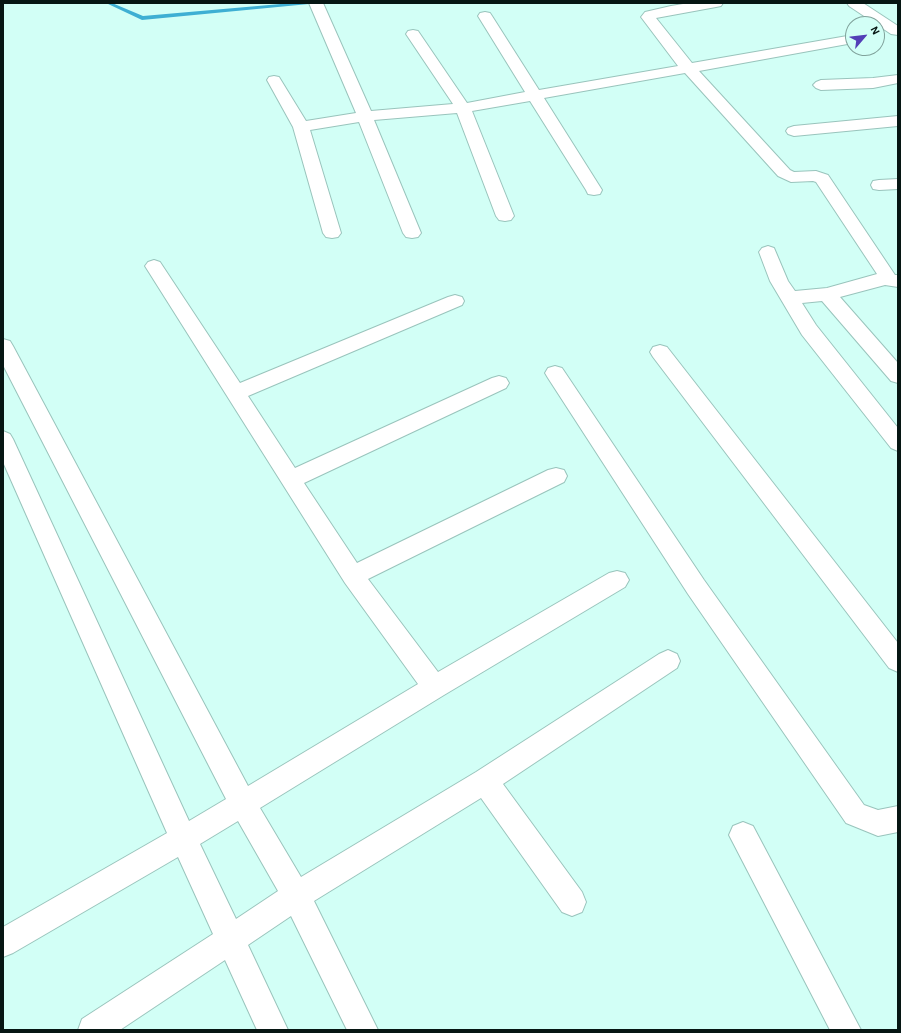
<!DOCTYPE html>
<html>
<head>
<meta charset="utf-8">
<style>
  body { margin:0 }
  #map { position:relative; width:901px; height:1033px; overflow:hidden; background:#d2fff6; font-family:"Alegreya Sans",sans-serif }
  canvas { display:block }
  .frame { position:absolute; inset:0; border:4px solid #061613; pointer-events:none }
  .north { position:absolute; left:845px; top:16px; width:40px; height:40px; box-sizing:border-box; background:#d2fff6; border:1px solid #80a29b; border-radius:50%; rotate:62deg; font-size:11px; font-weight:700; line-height:16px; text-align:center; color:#061613 }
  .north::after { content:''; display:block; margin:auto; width:14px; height:18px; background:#533fb7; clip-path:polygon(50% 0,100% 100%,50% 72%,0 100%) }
</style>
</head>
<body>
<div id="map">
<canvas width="901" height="1033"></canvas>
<div class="frame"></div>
<div class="north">N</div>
</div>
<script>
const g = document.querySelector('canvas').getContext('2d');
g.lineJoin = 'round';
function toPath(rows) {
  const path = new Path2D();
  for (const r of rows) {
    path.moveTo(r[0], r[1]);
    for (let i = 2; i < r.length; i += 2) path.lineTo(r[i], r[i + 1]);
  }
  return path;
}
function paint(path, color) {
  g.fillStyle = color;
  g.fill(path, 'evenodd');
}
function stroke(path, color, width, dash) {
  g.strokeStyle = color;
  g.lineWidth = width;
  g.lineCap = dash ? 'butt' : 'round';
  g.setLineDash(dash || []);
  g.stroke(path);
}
const stream = toPath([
  [106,3,112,3,143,16,292,3,311,3,309,4,142,20,106,3]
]);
const street = toPath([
  [309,3,323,3,371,111,453,104,406,34,408,31,413,30,418,31,467,103,525,92,478,16,480,13,485,12,490,13,492,16,539,90,678,66,641,17,645,12,671,6,689,3,723,3,721,6,716,7,656,18,692,63,853,35,853,43,699,71,790,170,794,172,816,171,828,175,895,275,898,275,898,287,885,285,840,297,898,363,898,383,891,381,822,301,802,303,816,325,898,428,898,451,891,448,802,335,770,281,759,252,762,248,768,246,774,248,788,281,795,291,827,288,877,274,816,182,813,181,791,182,778,176,685,73,544,98,602,190,600,194,594,195,588,194,586,190,530,101,472,111,514,216,511,220,505,221,499,220,496,216,457,113,374,120,421,233,418,237,412,238,406,237,403,233,359,122,310,130,341,233,338,237,332,238,326,237,323,233,293,127,267,80,269,77,274,76,279,77,306,121,356,113,309,3],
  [847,3,863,3,898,26,898,35,891,34,849,6,847,3],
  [898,75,898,83,873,88,821,90,816,88,813,85,816,82,821,80,873,78,898,75],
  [898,116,898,126,794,136,788,134,786,131,788,128,794,126,898,116],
  [898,179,898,189,879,190,873,189,871,185,873,181,879,180,898,179],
  [154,260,160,262,240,383,448,297,455,295,462,297,464,301,462,305,248,396,295,468,492,378,499,376,506,378,509,383,506,388,304,483,357,563,548,470,556,468,564,470,567,476,564,482,368,579,438,672,609,573,617,571,625,573,629,580,625,587,444,695,260,808,301,877,476,772,659,654,668,650,677,654,680,661,677,668,503,784,582,892,586,902,582,912,572,916,562,912,481,798,314,901,378,1030,347,1030,291,916,248,945,288,1030,257,1030,225,960,120,1030,78,1030,82,1019,213,934,178,857,13,953,3,957,3,927,167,833,3,462,3,431,10,434,13,439,189,821,226,799,3,365,3,339,10,341,13,346,248,786,418,684,345,583,145,266,148,262,154,260],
  [238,821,278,891,236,919,200,844,238,821],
  [660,345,667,347,898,643,898,672,889,668,653,357,650,352,653,347,660,345],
  [555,366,562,368,704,580,864,805,878,810,898,806,898,832,878,836,846,823,688,594,548,378,545,373,548,368,555,366],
  [743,822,753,826,861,1030,830,1030,729,835,733,826,743,822]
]);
paint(stream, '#3eafd3');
stroke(street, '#99c4bc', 2);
paint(street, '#fff');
</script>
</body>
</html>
